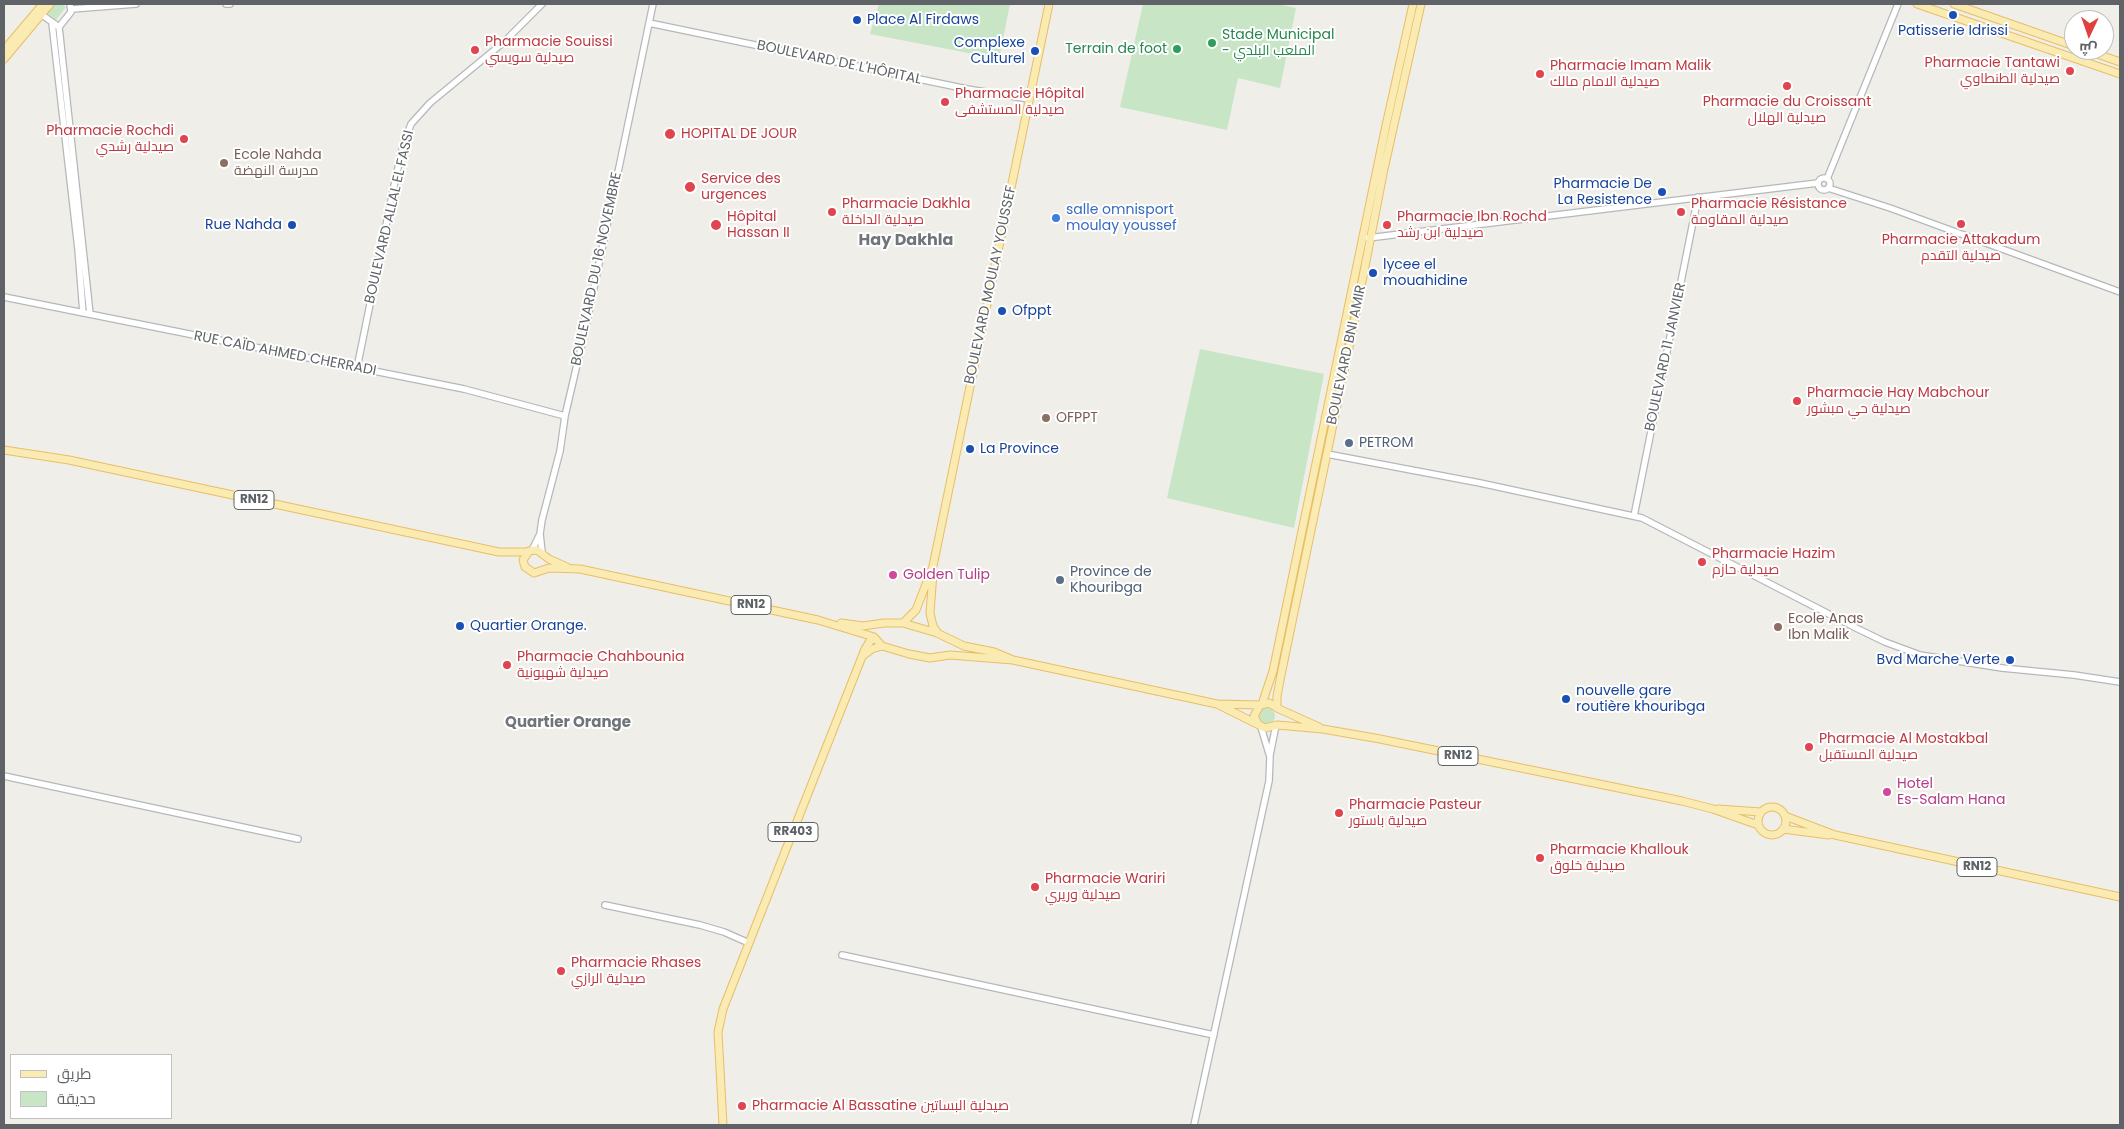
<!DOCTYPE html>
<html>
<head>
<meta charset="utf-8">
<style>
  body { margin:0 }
  #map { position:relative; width:2124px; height:1129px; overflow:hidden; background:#f0eee8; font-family:Poppins,Cairo,sans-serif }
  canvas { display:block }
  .frame { position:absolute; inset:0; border:5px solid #5f6367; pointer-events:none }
  .legend { position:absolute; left:10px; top:1054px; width:162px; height:65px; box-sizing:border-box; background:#fff; border:1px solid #bfc1c2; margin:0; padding:6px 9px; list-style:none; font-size:15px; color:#5f6367 }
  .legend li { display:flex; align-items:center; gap:10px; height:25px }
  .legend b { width:25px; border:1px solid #bfc1c2 }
  .north { position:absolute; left:2064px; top:10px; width:50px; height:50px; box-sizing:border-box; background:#fff; border:1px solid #bfc1c2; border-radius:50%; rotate:183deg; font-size:14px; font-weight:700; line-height:20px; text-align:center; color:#5f6367 }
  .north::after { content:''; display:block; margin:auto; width:18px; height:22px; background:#df423e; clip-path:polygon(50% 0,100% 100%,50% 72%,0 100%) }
</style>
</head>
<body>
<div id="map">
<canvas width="2124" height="1129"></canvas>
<div class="frame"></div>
<ul class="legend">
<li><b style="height:6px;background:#faebb2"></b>طريق</li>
<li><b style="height:14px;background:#c8e5c6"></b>حديقة</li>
</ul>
<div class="north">ش</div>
</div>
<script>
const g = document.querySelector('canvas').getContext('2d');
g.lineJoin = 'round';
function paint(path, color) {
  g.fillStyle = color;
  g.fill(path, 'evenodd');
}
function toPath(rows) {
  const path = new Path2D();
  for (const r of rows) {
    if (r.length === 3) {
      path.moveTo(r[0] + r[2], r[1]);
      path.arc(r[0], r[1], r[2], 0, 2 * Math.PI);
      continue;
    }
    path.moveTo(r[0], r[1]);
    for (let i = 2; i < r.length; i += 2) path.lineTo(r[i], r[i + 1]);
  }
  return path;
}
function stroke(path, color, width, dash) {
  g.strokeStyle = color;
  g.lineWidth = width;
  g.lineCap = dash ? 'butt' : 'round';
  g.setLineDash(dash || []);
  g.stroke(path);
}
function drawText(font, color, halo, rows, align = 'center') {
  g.font = font + ' Poppins,Cairo,sans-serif';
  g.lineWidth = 4;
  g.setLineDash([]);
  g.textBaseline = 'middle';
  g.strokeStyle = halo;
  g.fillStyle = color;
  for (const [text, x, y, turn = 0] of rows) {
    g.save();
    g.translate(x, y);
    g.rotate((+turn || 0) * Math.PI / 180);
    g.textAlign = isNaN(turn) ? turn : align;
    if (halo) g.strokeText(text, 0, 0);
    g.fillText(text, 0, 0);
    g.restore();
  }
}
const green = toPath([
  [54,4,62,4,66,7,56,20,47,13],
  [879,4,1010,4,999,59,870,34],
  [1143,4,1277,4,1296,8,1280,88,1238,78,1227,130,1120,107],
  [1200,349,1324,374,1294,528,1167,498],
  [1267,716,8]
]);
const minor = toPath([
  [226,4,230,4],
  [72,9,136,4],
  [38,12,59,27,71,12,70,4],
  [52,23,78,249,83,313],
  [649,23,967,89,1029,99],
  [59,27,90,314],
  [1824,184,6],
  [1827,179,1898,4],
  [1828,188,1890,208,2120,292],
  [1368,238,1818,183],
  [4,297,464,389,565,416],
  [357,368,394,186,403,146,411,124,430,103,504,42,542,4],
  [1327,454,1480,483,1642,518,1856,628,1885,642,1920,655,2002,668,2074,675,2120,682],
  [1634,516,1698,197],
  [532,550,540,534],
  [542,552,540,534,542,520,560,451,565,416,586,326,653,4],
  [1270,755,1276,725],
  [4,776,298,839],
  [605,905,700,925,724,932,749,943],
  [842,955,1214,1035],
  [1194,1125,1269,781,1270,757,1261,727]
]);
const major = toPath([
  [1917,4,2120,74],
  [1954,4,2074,46],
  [4,50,43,4],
  [2086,50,2120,62],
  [4,59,50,4],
  [4,450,69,460,499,552,527,552],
  [567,567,549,559,537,550,529,551,523,560,525,567,534,573,549,568,580,569,818,620,874,637,882,646,909,654,930,658,950,655,1013,660],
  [933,573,930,613,933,626,937,632],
  [841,623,863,626,884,623,903,623,937,633,964,646,994,652,1013,660,1217,704,1260,705,1269,703,1279,709,1319,727],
  [903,623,916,610,933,566,1049,4],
  [864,655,872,649,882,646],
  [1217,704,1265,728,1277,725,1323,729,1380,739,1682,801,1713,809,1758,825],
  [1262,704,1273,671,1385,130,1413,4],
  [1277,707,1277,696,1281,675,1352,333,1384,169,1421,4],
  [1258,724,1254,716,1260,705],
  [1772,821,14],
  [1718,809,1761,812],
  [1785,816,1835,835,2120,897],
  [1783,829,1829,835],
  [723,1125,718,1032,723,1009,865,649,870,641,875,638]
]);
const markers = [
  [1953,15,5,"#1a4fb4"],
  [857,20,5,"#1a4fb4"],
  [1212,43,5,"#2e9e5b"],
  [1177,49,5,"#2e9e5b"],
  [475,50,5,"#e0444e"],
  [1035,51,5,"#1a4fb4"],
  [2070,71,5,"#e0444e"],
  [1540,74,5,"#e0444e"],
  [1787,86,5,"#e0444e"],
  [945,102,5,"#e0444e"],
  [670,134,6,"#e0444e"],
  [184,139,5,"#e0444e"],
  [224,163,5,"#8d6e63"],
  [690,187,6,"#e0444e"],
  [1662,192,5,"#1a4fb4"],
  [832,212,5,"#e0444e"],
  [1681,212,5,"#e0444e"],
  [1056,218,5,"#3f7fe0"],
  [1961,224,5,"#e0444e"],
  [292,225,5,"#1a4fb4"],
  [716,225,6,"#e0444e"],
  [1387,225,5,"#e0444e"],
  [1373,273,5,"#1a4fb4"],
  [1002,311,5,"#1a4fb4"],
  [1797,401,5,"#e0444e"],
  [1046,418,5,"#8d6e63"],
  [1349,443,5,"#5c6f8a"],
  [970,449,5,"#1a4fb4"],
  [1702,562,5,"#e0444e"],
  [893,575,5,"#d1479c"],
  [1060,580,5,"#5c6f8a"],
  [460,626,5,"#1a4fb4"],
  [1778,627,5,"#8d6e63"],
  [2010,660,5,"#1a4fb4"],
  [507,665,5,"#e0444e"],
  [1566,699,5,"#1a4fb4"],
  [1809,747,5,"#e0444e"],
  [1887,792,5,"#d1479c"],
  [1339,813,5,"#e0444e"],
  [1540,858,5,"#e0444e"],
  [1035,887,5,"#e0444e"],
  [561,971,5,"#e0444e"],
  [742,1106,5,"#e0444e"]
];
const shields = [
  [254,500,40],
  [751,605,40],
  [1458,756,40],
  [793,832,50],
  [1977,867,40]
];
const shieldNames = [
  ["RN12",254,500],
  ["RN12",751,605],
  ["RN12",1458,756],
  ["RR403",793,832],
  ["RN12",1977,867]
];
const transitNames = [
  ["Place Al Firdaws",867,20],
  ["Patisserie Idrissi",1953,31,"center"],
  ["Complexe",1025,43,"right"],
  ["Culturel",1025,59,"right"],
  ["Pharmacie De",1652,184,"right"],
  ["La Resistence",1652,200,"right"],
  ["Rue Nahda",282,225,"right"],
  ["lycee el",1383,265],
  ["mouahidine",1383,281],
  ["Ofppt",1012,311],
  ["La Province",980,449],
  ["Quartier Orange.",470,626],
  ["Bvd Marche Verte",2000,660,"right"],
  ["nouvelle gare",1576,691],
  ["routière khouribga",1576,707]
];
const leisureNames = [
  ["Stade Municipal",1222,35],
  ["- الملعب البلدي",1222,51],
  ["Terrain de foot",1167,49,"right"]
];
const healthNames = [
  ["Pharmacie Souissi",485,42],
  ["صيدلية سويسي",485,58],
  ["Pharmacie Tantawi",2060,63,"right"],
  ["صيدلية الطنطاوي",2060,79,"right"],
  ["Pharmacie Imam Malik",1550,66],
  ["صيدلية الامام مالك",1550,82],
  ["Pharmacie Hôpital",955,94],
  ["صيدلية المستشفى",955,110],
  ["Pharmacie du Croissant",1787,102,"center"],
  ["صيدلية الهلال",1787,118,"center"],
  ["Pharmacie Rochdi",174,131,"right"],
  ["صيدلية رشدي",174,147,"right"],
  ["HOPITAL DE JOUR",681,134],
  ["Service des",701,179],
  ["urgences",701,195],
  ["Pharmacie Dakhla",842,204],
  ["صيدلية الداخلة",842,220],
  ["Pharmacie Résistance",1691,204],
  ["صيدلية المقاومة",1691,220],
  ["Hôpital",727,217],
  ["Hassan II",727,233],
  ["Pharmacie Ibn Rochd",1397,217],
  ["صيدلية ابن رشد",1397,233],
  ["Pharmacie Attakadum",1961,240,"center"],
  ["صيدلية التقدم",1961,256,"center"],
  ["Pharmacie Hay Mabchour",1807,393],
  ["صيدلية حي مبشور",1807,409],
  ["Pharmacie Hazim",1712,554],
  ["صيدلية حازم",1712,570],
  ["Pharmacie Chahbounia",517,657],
  ["صيدلية شهبونية",517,673],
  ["Pharmacie Al Mostakbal",1819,739],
  ["صيدلية المستقبل",1819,755],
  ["Pharmacie Pasteur",1349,805],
  ["صيدلية باستور",1349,821],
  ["Pharmacie Khallouk",1550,850],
  ["صيدلية خلوق",1550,866],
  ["Pharmacie Wariri",1045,879],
  ["صيدلية وريري",1045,895],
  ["Pharmacie Rhases",571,963],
  ["صيدلية الرازي",571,979],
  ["Pharmacie Al Bassatine صيدلية البساتين",752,1106]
];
const streetNames = [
  ["BOULEVARD DE L'HÔPITAL",839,63,12],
  ["BOULEVARD ALLAL EL FASSI",390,217,-77],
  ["BOULEVARD DU 16 NOVEMBRE",597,269,-78],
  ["BOULEVARD MOULAY YOUSSEF",991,285,-78],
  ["RUE CAÏD AHMED CHERRADI",285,354,11],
  ["BOULEVARD BNI AMIR",1347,355,-78],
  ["BOULEVARD 11 JANVIER",1666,357,-78]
];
const educationNames = [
  ["Ecole Nahda",234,155],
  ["مدرسة النهضة",234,171],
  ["OFPPT",1056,418],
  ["Ecole Anas",1788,619],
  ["Ibn Malik",1788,635]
];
const shopNames = [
  ["salle omnisport",1066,210],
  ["moulay youssef",1066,226]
];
const serviceNames = [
  ["PETROM",1359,443],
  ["Province de",1070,572],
  ["Khouribga",1070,588]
];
const hotelNames = [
  ["Golden Tulip",903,575],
  ["Hotel",1897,784],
  ["Es-Salam Hana",1897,800]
];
const neighbourhoodNames = [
  ["Quartier Orange",568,723]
];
const quarterNames = [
  ["Hay Dakhla",906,241]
];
paint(green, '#c8e5c6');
stroke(minor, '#b5b8bb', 8);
stroke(major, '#e9be67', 9);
stroke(minor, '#fff', 5.5);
stroke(major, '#faebb2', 7);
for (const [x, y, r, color] of markers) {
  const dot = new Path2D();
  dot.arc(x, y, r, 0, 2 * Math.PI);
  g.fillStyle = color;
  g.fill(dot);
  stroke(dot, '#fff', 2);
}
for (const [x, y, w] of shields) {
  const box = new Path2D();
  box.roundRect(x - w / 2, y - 9.5, w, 19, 4);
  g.fillStyle = '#fff';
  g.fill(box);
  stroke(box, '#5f6367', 1);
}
drawText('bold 12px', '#5f6367', null, shieldNames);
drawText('14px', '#164399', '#fff', transitNames, 'left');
drawText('14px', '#27864d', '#fff', leisureNames, 'left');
drawText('14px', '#be3a42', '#fff', healthNames, 'left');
drawText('14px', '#5f6367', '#fff', streetNames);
drawText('14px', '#785e54', '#fff', educationNames, 'left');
drawText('14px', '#366cbe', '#fff', shopNames, 'left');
drawText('14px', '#4e5e75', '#fff', serviceNames, 'left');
drawText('14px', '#b23c85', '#fff', hotelNames, 'left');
drawText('bold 15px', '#707579', '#fff', neighbourhoodNames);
drawText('bold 16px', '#707579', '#fff', quarterNames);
</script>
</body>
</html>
